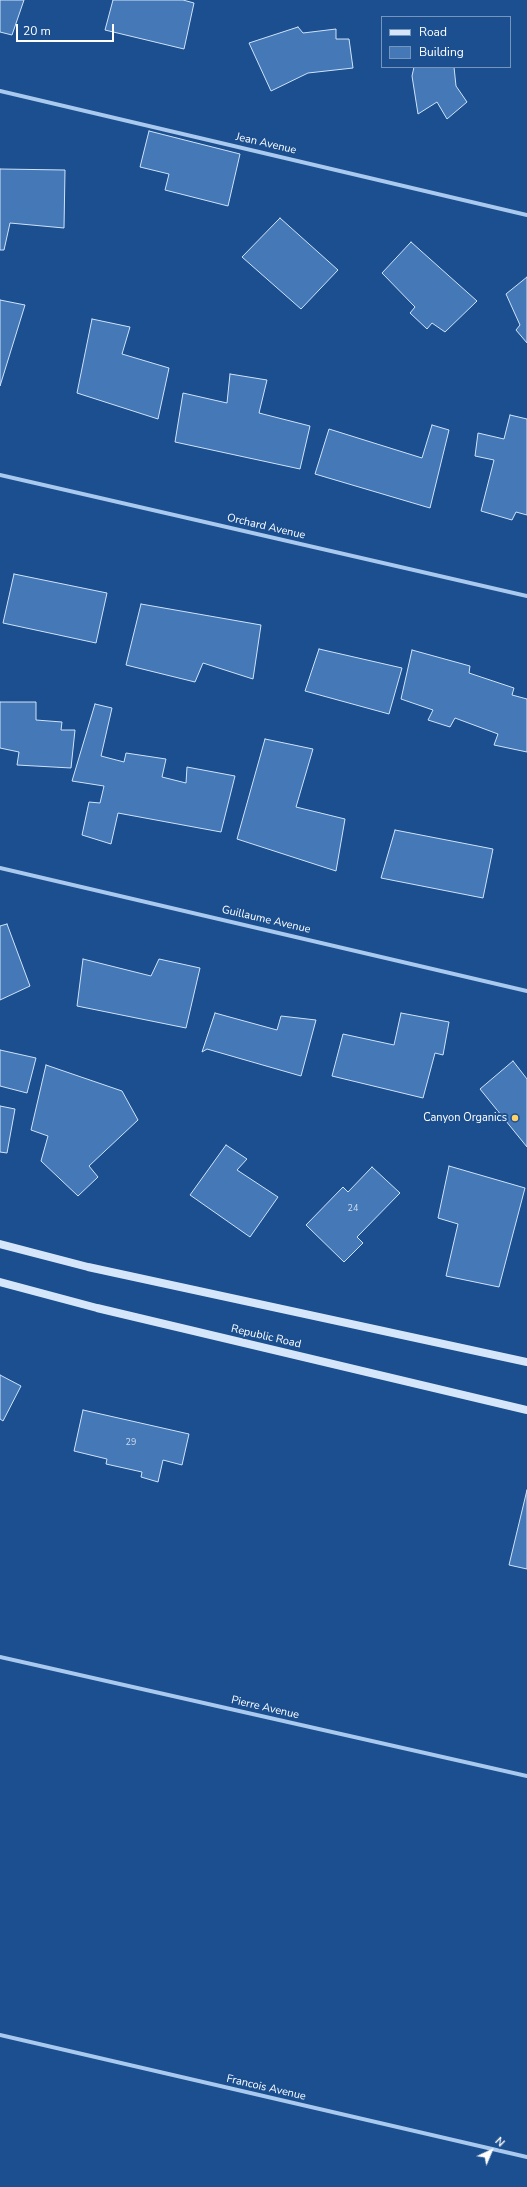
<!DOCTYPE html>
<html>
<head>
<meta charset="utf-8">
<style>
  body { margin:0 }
  #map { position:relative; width:527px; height:2187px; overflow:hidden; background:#1b4f8f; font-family:"Nunito Sans",sans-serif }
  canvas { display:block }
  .legend { position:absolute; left:381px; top:16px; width:130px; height:52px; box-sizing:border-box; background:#1b4f8f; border:1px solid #7695bc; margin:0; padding:5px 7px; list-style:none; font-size:12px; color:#fff }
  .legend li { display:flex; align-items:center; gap:8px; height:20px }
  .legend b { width:20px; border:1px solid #7695bc }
  .north { position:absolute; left:471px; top:2131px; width:40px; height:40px; -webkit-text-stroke:3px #1b4f8f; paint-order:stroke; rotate:44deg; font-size:11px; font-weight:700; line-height:16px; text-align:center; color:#fff }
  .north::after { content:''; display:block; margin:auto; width:14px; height:18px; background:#fff; clip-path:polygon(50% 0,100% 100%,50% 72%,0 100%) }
  .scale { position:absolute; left:16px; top:24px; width:98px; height:18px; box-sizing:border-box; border:2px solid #fff; border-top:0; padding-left:5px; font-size:12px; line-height:14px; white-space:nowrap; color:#fff; -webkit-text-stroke:3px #1b4f8f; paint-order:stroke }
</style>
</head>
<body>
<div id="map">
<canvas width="527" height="2187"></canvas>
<ul class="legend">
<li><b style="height:5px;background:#d6e6fa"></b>Road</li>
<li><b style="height:11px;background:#4478b7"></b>Building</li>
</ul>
<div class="north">N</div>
<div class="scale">20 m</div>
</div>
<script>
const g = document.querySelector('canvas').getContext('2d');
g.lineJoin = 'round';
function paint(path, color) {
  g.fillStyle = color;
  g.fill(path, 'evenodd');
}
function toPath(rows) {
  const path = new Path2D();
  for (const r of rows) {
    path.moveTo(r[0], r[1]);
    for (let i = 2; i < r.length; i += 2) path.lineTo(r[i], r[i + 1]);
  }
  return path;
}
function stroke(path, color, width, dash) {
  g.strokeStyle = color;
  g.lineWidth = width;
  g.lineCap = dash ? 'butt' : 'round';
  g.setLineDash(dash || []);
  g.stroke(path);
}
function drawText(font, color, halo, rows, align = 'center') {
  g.font = font + ' "Nunito Sans",sans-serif';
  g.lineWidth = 4;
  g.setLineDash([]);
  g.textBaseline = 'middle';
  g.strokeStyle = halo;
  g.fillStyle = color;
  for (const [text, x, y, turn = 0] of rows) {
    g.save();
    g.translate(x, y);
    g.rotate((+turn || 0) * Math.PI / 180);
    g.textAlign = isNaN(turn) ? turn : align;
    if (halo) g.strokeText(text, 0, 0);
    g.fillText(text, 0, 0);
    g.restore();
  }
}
const building = toPath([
  [0,0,24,0,12,35,0,32,0,0],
  [113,0,183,0,194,3,184,49,105,30,113,0],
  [298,27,303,33,336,29,336,39,349,39,353,68,308,73,271,91,249,43,298,27],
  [414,67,454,67,456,86,467,102,447,119,437,102,418,114,412,76,414,67],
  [149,131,240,154,228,206,165,190,169,174,140,167,149,131],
  [0,169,65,170,64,228,10,223,4,250,0,250,0,169],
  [280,218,338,270,301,309,242,257,280,218],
  [411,242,477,301,445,332,432,323,427,329,410,313,415,307,382,273,411,242],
  [527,277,527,343,516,330,520,325,506,294,527,277],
  [0,300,25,305,0,386,0,300],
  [92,319,130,327,122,354,169,368,158,419,77,393,92,319],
  [230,374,267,380,259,413,310,426,300,469,175,442,183,393,227,403,230,374],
  [510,415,527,419,527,515,516,512,512,520,481,511,494,460,475,456,478,433,504,439,510,415],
  [432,425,449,430,430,508,315,474,329,429,422,458,432,425],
  [14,574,107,593,96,643,3,623,14,574],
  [141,604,261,625,253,679,203,663,195,682,126,665,141,604],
  [319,649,402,668,389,714,305,691,319,649],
  [412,650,470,666,469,673,514,688,512,695,527,699,527,752,494,745,498,734,455,718,450,727,428,720,433,710,401,699,412,650],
  [0,702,36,702,36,720,62,722,61,730,75,730,71,768,17,765,19,752,0,748,0,702],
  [95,704,112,708,101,756,124,762,126,753,166,759,162,777,186,783,187,767,235,776,221,832,118,813,111,844,82,835,89,802,100,803,104,786,72,781,95,704],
  [265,739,313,749,296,807,345,819,336,871,237,839,265,739],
  [395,830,493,849,483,898,381,878,395,830],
  [7,924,30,986,0,1000,0,926,7,924],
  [83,959,151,976,159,959,200,968,186,1028,77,1006,83,959],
  [215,1013,277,1030,281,1016,316,1020,301,1076,207,1049,202,1052,215,1013],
  [401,1013,449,1022,443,1055,435,1053,423,1098,332,1076,343,1034,394,1045,401,1013],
  [0,1050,36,1058,27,1093,0,1086,0,1050],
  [513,1061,527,1079,527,1147,480,1089,513,1061],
  [46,1065,122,1091,138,1120,89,1166,98,1177,78,1196,41,1161,48,1136,31,1130,46,1065],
  [0,1106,15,1109,7,1153,0,1152,0,1106],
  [226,1145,247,1159,237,1170,278,1197,250,1237,190,1195,226,1145],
  [449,1166,525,1188,499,1287,446,1276,458,1224,438,1218,449,1166],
  [372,1167,400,1193,357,1237,363,1243,344,1262,306,1225,343,1187,348,1192,372,1167],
  [0,1375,21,1386,3,1421,0,1419,0,1375],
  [83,1410,189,1434,182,1465,163,1460,158,1482,141,1477,142,1472,106,1464,107,1459,74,1451,83,1410],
  [527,1490,527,1569,509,1565,527,1490]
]);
const street = toPath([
  [0,91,527,215],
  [0,475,527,596],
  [0,868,527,991],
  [0,1657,527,1776],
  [0,2035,527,2157]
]);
const secondary = toPath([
  [0,1244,88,1267,527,1362],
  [0,1282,97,1308,527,1410]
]);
const markers = [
  [515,1118,4,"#ffd166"]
];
const numberNames = [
  ["24",353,1209],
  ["29",131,1443]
];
const streetNames = [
  ["Jean Avenue",266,144,13],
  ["Orchard Avenue",266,527,13],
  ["Guillaume Avenue",266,920,13],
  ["Republic Road",266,1337,13],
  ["Pierre Avenue",265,1708,13],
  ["Francois Avenue",266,2088,13]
];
const poiNames = [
  ["Canyon Organics",507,1118]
];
paint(building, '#4478b7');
stroke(building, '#cfe3fa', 1);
stroke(street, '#a9c9ee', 4);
stroke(secondary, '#d6e6fa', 8);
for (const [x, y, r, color] of markers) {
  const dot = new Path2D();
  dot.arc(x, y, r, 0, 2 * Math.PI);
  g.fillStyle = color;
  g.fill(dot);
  stroke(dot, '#1b4f8f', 1.5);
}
drawText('9px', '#d0dded', null, numberNames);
drawText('11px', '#fff', '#1b4f8f', streetNames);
drawText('11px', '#fff', '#1b4f8f', poiNames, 'right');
</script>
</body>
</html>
